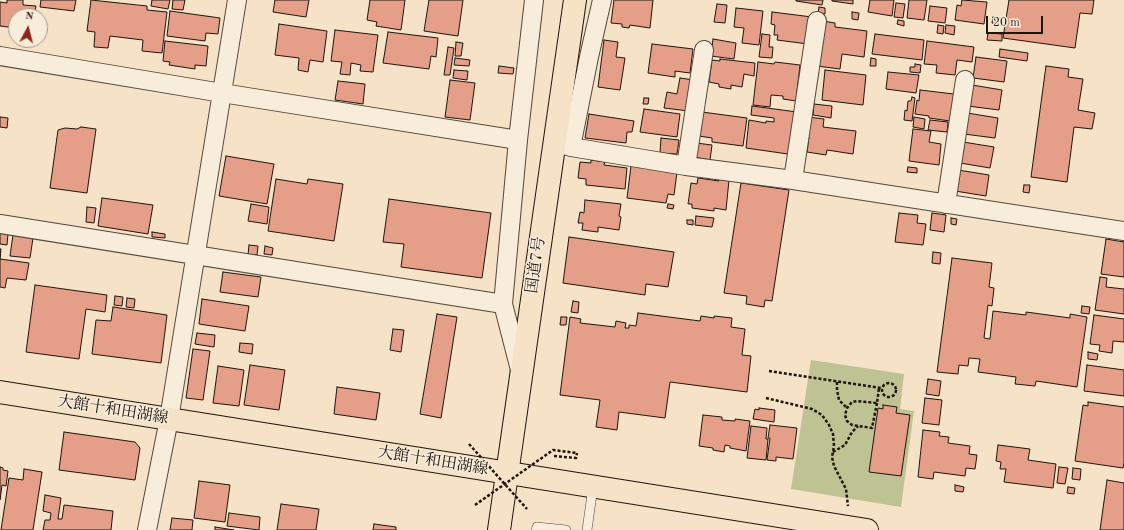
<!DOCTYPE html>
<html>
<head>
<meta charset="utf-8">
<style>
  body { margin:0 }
  #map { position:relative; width:1124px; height:530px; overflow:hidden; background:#f5e2c7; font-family:"Old Standard TT",serif }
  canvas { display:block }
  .north { position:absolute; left:8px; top:8px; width:40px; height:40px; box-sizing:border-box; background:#f8ecdb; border:1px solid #a19689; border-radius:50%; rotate:7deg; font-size:11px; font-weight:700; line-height:16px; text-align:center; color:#1f150d }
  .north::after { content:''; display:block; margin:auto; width:14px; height:18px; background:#8f2418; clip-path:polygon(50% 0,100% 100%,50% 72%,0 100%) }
  .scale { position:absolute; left:986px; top:16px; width:57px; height:18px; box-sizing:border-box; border:2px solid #1f150d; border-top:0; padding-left:5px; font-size:12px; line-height:14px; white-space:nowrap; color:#1f150d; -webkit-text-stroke:3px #f8ecdb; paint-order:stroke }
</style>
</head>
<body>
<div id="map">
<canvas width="1124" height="530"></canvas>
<div class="north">N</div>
<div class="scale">20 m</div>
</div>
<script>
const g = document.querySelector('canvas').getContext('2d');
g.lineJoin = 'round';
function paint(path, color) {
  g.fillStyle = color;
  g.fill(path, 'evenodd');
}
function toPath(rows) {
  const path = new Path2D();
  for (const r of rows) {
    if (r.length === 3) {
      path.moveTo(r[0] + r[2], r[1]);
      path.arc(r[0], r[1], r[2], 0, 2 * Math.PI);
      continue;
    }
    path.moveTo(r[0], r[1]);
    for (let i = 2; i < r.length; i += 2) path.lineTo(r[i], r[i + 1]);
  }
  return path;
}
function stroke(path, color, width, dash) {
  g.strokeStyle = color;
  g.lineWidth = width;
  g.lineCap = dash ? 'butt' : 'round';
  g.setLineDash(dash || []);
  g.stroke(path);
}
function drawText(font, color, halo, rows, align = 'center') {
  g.font = font + ' "Old Standard TT","Noto Serif JP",serif';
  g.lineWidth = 3;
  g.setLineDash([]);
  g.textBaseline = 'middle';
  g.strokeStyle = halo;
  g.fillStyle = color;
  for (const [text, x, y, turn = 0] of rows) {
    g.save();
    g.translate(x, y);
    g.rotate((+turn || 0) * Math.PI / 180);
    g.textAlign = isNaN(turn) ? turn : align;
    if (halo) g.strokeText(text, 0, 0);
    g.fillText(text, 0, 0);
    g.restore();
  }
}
const green = toPath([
  [811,360,904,374,900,409,914,411,901,507,791,489]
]);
const building = toPath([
  [7,0,23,0,23,5,36,6,34,16,16,16,16,28,0,26,0,2,7,3,7,0],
  [41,0,76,0,74,11,40,7,41,0],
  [91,0,147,6,147,10,167,12,162,53,142,51,143,40,110,36,108,48,94,47,95,32,87,31,91,0],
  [152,0,170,0,168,9,151,6,152,0],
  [173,0,185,0,183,10,172,9,173,0],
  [275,0,309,0,306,17,273,12,275,0],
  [370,0,405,0,401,30,376,26,377,22,367,20,370,0],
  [429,0,463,0,458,36,424,31,429,0],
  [614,0,653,0,650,28,630,25,629,28,622,27,622,24,611,23,614,0],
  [796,0,823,0,822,5,796,1,796,0],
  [832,0,853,0,853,4,832,1,832,0],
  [870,0,894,0,892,16,868,12,870,0],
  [909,0,927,0,924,20,907,18,909,0],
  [962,0,987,2,984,24,955,20,957,5,961,6,962,0],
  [1009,0,1094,0,1092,14,1080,13,1075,48,1003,38,1009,0],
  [896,3,905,4,903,18,894,17,896,3],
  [717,4,727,5,725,23,714,22,717,4],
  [930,6,947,8,945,23,928,21,930,6],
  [819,7,825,8,825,14,818,13,819,7],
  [736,8,763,11,759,45,742,43,744,28,734,27,736,8],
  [170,11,220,18,218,34,206,33,205,41,167,36,170,11],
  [772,12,812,17,808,44,777,40,778,35,774,35,775,25,771,24,772,12],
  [852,12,859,13,858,20,852,19,852,12],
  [993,17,1002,18,1001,25,992,23,993,17],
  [898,20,904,21,904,26,897,24,898,20],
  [823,21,835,23,835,27,867,31,864,57,842,54,840,69,817,66,823,21],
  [279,24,327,31,323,62,310,60,308,72,298,70,299,58,275,55,279,24],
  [938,25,944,26,943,34,937,33,938,25],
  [946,25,955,26,954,35,945,33,946,25],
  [335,30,378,35,373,72,360,71,361,65,351,63,350,75,340,74,342,62,331,61,335,30],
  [388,32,438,38,436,57,431,56,429,69,383,63,388,32],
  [988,33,1002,34,1002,41,987,40,988,33],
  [762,34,770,35,769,47,773,47,772,58,759,57,762,34],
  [875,34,924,40,922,60,872,54,875,34],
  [713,39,736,43,734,59,711,56,713,39],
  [604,40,618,42,616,57,625,58,620,90,598,87,604,40],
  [165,41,208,46,206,66,195,65,195,69,169,65,170,62,163,61,165,41],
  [927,41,974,47,972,62,957,60,955,75,936,73,937,65,924,64,927,41],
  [456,42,463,43,461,56,455,56,456,42],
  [652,44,693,49,690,73,675,71,675,77,648,73,652,44],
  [448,47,454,48,450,75,444,75,448,47],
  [1000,49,1028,53,1027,61,999,57,1000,49],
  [976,57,1007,61,1004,82,973,78,976,57],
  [455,58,470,60,469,66,454,65,455,58],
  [871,58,876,59,876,66,870,66,871,58],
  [720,59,755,63,754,76,744,74,742,87,731,85,731,89,719,87,719,84,709,82,712,60,720,61,720,59],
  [758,62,774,64,775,62,800,65,796,101,783,99,783,96,771,95,770,107,753,105,758,62],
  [915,64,921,65,920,73,910,72,910,67,915,67,915,64],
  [499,66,514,68,513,74,498,73,499,66],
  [1046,66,1069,69,1068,77,1083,79,1078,110,1095,113,1092,129,1074,127,1067,182,1031,177,1046,66],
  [454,70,468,71,467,80,453,78,454,70],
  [825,70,866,75,863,105,822,100,825,70],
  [888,72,919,75,916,93,886,89,888,72],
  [680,78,694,80,689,111,664,108,667,92,677,94,680,78],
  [450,80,475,83,470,120,445,117,450,80],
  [338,81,365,84,363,104,335,100,338,81],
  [972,85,1002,90,999,110,968,106,972,85],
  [920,90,954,94,950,121,929,118,929,116,915,114,917,100,919,101,920,90],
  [912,97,915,98,912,121,904,120,905,110,907,111,908,101,911,101,912,97],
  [644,98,649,98,648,104,643,104,644,98],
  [814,104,832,106,831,118,813,115,814,104],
  [752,106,797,112,788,154,746,148,749,120,766,123,766,121,774,122,774,118,751,115,752,106],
  [644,109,680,114,677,137,640,132,644,109],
  [702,112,747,118,743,146,712,142,712,138,699,136,702,112],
  [967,113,998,118,995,138,964,134,967,113],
  [589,114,634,121,632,132,627,132,626,143,585,138,589,114],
  [0,117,8,118,7,128,0,127,0,117],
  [808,117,824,119,823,127,856,131,853,154,827,150,826,155,807,152,809,137,806,137,808,117],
  [914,117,925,119,924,129,913,127,914,117],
  [930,120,948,122,947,132,928,130,930,120],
  [81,127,96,129,87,193,50,188,58,130,65,128,77,129,81,127],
  [913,129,931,131,929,142,941,144,939,165,909,161,913,129],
  [661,138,679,140,677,154,660,153,661,138],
  [963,142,994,147,990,168,960,163,963,142],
  [696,143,712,145,710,160,694,157,696,143],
  [226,156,274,164,267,204,219,196,226,156],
  [591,160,605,162,604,165,627,168,625,189,586,185,586,179,578,178,580,162,591,163,591,160],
  [631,166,677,172,674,195,668,194,666,203,627,198,631,166],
  [908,167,917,168,917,173,907,172,908,167],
  [958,170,989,175,986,196,955,191,958,170],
  [698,178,719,181,719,179,729,180,726,210,714,208,714,211,692,208,692,204,688,204,691,183,697,184,698,178],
  [276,179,307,184,308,179,343,184,334,241,268,231,276,179],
  [741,183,789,190,772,301,765,300,764,307,746,304,747,296,724,293,741,183],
  [1024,185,1030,185,1029,193,1023,192,1024,185],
  [102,198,153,205,148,234,98,226,102,198],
  [389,199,491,213,482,278,401,267,404,244,383,242,389,199],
  [585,200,621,204,619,216,621,217,619,230,598,227,598,232,582,230,583,223,578,223,580,212,584,213,585,200],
  [251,204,269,207,267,224,248,221,251,204],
  [668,204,674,205,673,209,667,208,668,204],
  [87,207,96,208,94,223,86,222,87,207],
  [899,213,918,215,917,223,926,224,923,245,895,242,899,213],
  [932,213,946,215,944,232,930,230,932,213],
  [696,216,714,218,712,227,695,225,696,216],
  [951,218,957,219,956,225,951,224,951,218],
  [687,220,693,220,693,225,687,224,687,220],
  [152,232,165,234,165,238,152,237,152,232],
  [0,233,8,234,7,245,0,244,0,233],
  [13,235,33,238,30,258,10,256,13,235],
  [569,237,674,252,668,287,646,284,645,295,563,283,569,237],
  [1106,239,1124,242,1124,277,1101,274,1106,239],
  [249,245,258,246,257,255,248,255,249,245],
  [265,246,273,248,272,255,264,254,265,246],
  [0,249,1,249,0,259,29,263,26,280,7,278,5,288,0,287,0,249],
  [933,252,941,253,940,264,932,263,933,252],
  [952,258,992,263,989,287,994,288,992,306,988,305,984,338,990,339,993,311,1026,315,1026,312,1070,318,1070,314,1087,317,1077,387,1036,381,1035,386,1015,384,1016,377,978,372,980,359,969,358,968,366,959,365,958,374,937,372,952,258],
  [223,272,261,277,258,297,220,292,223,272],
  [1100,277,1107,278,1106,287,1124,289,1124,314,1095,310,1100,277],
  [35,285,107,295,105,312,86,309,79,359,26,352,35,285],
  [115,296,123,297,122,306,114,305,115,296],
  [127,298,135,299,134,308,126,307,127,298],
  [202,299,249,306,245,331,199,324,202,299],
  [573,301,579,302,578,313,571,312,573,301],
  [1082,306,1090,307,1089,314,1081,313,1082,306],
  [113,307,167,315,161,363,92,354,96,320,111,321,113,307],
  [638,313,700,321,701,316,714,318,714,316,732,318,731,327,745,329,742,355,751,356,747,392,670,382,665,418,619,412,617,430,596,427,600,400,560,395,570,317,581,319,580,323,615,327,616,321,626,323,625,328,629,328,629,325,636,326,638,313],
  [437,314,457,317,441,418,420,414,437,314],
  [1094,315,1124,319,1124,342,1113,341,1112,353,1099,351,1100,345,1090,344,1094,315],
  [561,317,567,317,566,325,560,325,561,317],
  [393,329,404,330,401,352,390,350,393,329],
  [197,333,215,335,214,347,195,344,197,333],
  [240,343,253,344,252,354,239,352,240,343],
  [193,349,210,351,203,400,186,398,193,349],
  [1088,352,1098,354,1097,360,1088,359,1088,352],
  [250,365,285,370,279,410,244,405,250,365],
  [1087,365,1124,370,1124,396,1084,391,1087,365],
  [218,366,244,370,239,406,213,403,218,366],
  [928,379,941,381,939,396,926,394,928,379],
  [337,387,380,393,376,420,334,414,337,387],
  [925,398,942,400,939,425,922,423,925,398],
  [1088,402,1124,407,1124,463,1123,468,1075,461,1083,405,1088,406,1088,402],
  [883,405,897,407,896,413,910,415,901,476,869,472,878,408,883,409,883,405],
  [759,408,775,410,774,422,753,419,755,409,759,410,759,408],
  [703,415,722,417,722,420,735,421,735,419,750,421,746,451,730,448,730,446,725,445,724,452,713,450,713,448,699,446,703,415],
  [770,425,797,428,793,459,776,457,776,461,767,460,770,438,768,438,770,425],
  [751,426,767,428,766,439,768,439,766,460,747,458,751,426],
  [923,430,940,432,939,436,949,437,948,443,970,446,969,454,977,455,975,469,966,468,965,476,934,472,933,479,918,477,923,430],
  [64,432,135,442,140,448,135,480,59,470,64,432],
  [998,445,1030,449,1028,460,1056,464,1053,488,1004,482,1006,469,1000,469,1001,462,996,461,998,445],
  [0,467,3,468,3,470,8,471,6,486,2,485,0,500,0,467],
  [1059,467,1068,468,1065,484,1057,483,1059,467],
  [1073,468,1081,469,1080,480,1072,479,1073,468],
  [24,469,42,472,33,530,1,530,9,478,23,480,24,469],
  [1107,480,1124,483,1124,530,1100,530,1107,480],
  [199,481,230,485,225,522,194,518,199,481],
  [955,485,964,487,963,492,955,491,955,485],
  [1068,487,1075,488,1074,494,1067,493,1068,487],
  [45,495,61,498,58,519,62,519,64,505,113,511,111,530,43,530,45,520,50,520,51,513,43,511,45,495],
  [281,504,319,509,316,530,277,530,281,504],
  [229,513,260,517,259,530,227,526,229,513],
  [172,518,193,520,192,530,170,530,172,518],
  [374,524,396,527,396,530,373,530,374,524],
  [215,527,234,530,215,530,215,527]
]);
const path = toPath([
  [769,371,881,388],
  [837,382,837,390,839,400,847,408],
  [889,390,7],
  [766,398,812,409,822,415,829,425,833,434,834,446,832,457,834,466,846,489,848,506],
  [877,403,872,428,852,425,847,421,845,415,847,408,852,402,857,401,877,403,879,388],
  [833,452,845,445,852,432,858,426],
  [554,456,576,458,577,453]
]);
const lane = toPath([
  [536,530,537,527,566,530],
  [587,530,593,487]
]);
const street = toPath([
  [0,56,222,93,518,140],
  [554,142,571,147,686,166,793,180,1124,231],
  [571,147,589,57,602,0],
  [686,166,704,50],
  [793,180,817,21],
  [946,204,965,80],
  [0,224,503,304],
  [520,370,503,304,518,140,534,0],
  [147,530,169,419,237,0]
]);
const primary = toPath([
  [0,392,867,530]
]);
const highway = toPath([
  [499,530,575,0]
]);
const pathBridge = toPath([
  [469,444,527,509],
  [475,505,553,450,577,453]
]);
const streetNames = [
  ["国道7号",536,265,-82],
  ["大館十和田湖線",113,410,9],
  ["大館十和田湖線",433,461,9]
];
paint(green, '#bfc293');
paint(building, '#e59e88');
stroke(building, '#1f150d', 1);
stroke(lane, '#54483c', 10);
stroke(street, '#54483c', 20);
stroke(primary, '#1f150d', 24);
stroke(highway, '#1f150d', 24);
stroke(path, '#1f150d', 2.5, [3, 2]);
stroke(lane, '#f8ecdb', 9);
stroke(street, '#f8ecdb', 18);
stroke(primary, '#f5e2c7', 22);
stroke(highway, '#f5e2c7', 22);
stroke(pathBridge, '#1f150d', 2.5, [3, 2]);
drawText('16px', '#1f150d', '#f8ecdb', streetNames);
</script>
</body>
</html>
